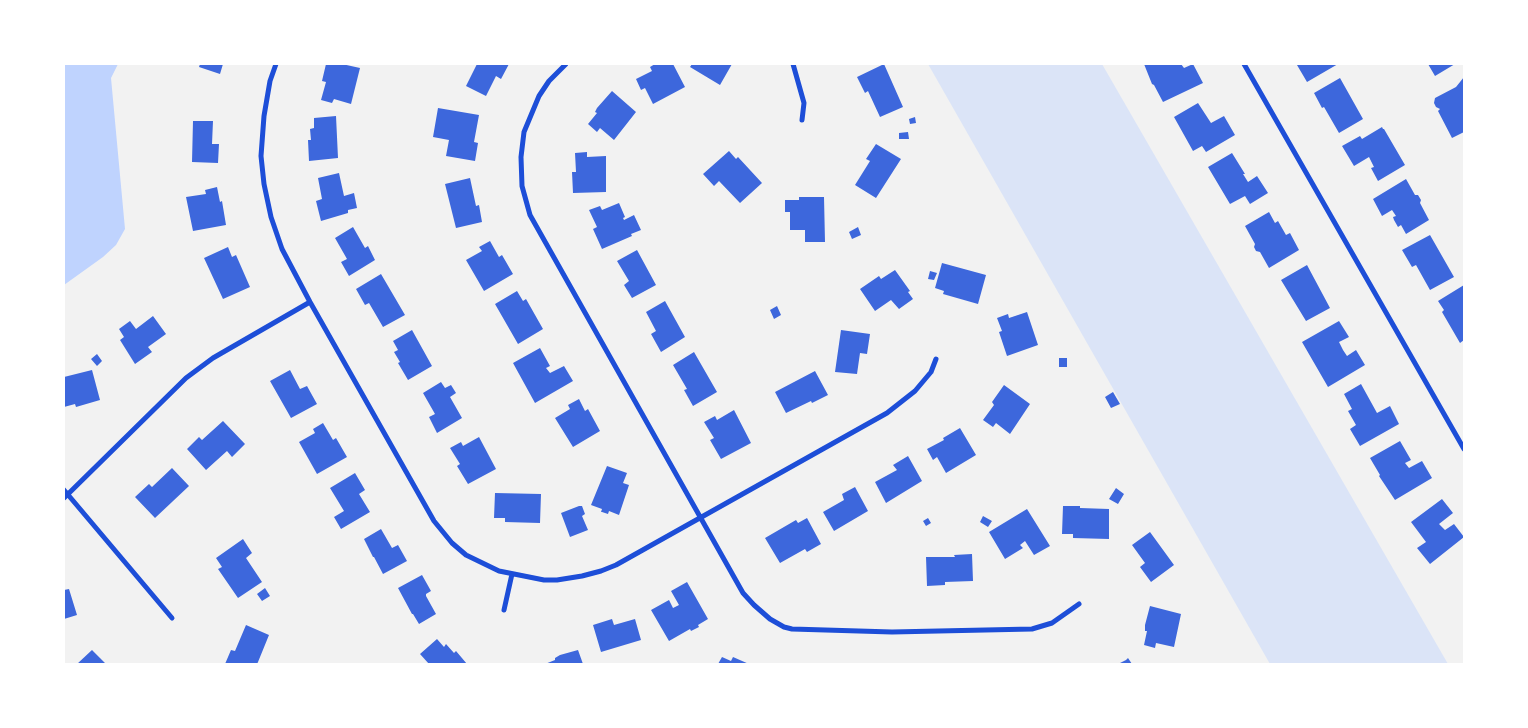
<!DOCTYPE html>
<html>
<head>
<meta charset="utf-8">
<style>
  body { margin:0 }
  #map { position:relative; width:1528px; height:728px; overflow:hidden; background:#f2f2f2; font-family:"Roboto Condensed",sans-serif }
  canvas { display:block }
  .frame { position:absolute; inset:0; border:65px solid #fff; pointer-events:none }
</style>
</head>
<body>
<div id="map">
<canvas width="1528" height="728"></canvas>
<div class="frame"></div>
</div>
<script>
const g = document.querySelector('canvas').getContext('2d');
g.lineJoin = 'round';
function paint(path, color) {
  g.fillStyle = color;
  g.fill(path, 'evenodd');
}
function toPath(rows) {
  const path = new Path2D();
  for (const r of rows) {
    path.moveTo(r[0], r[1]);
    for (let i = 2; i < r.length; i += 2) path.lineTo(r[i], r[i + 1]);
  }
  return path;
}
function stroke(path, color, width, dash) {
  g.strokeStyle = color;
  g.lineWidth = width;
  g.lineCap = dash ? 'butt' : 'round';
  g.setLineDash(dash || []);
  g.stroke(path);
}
const green = toPath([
  [928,64,1102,64,1448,664,1270,664]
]);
const water = toPath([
  [64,64,118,64,111,78,125,229,116,245,103,257,64,285]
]);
const building = toPath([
  [200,64,223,64,220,74,199,67],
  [326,64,342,64,360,68,351,104,334,99,332,103,321,100,326,82,322,81],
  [477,64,509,64,501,79,496,76,486,96,466,86],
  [655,64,673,64,685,87,653,104,645,88,641,90,636,79,652,71,650,67],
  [692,64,732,64,720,85,690,67],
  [884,64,903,107,880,117,868,91,865,93,857,77],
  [1144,64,1181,64,1184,68,1193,64,1203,83,1163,102,1154,85,1152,84],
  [1300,64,1338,64,1307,82,1297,65],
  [1428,64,1455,64,1435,76],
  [1464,77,1464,132,1452,138,1438,111,1440,109,1436,107,1434,103,1435,98,1456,87],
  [1340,78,1363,119,1339,133,1324,107,1322,108,1314,93],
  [612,91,636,112,614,140,600,128,597,132,588,124,597,113,595,112,597,108],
  [1198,103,1211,123,1224,116,1235,135,1206,152,1202,146,1193,151,1174,117],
  [438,108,479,115,474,142,478,143,475,161,446,156,449,140,433,137],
  [336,116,338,158,309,161,308,140,311,140,310,129,314,128,314,118],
  [915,117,916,123,910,124,909,119],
  [193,121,213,121,212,144,219,144,218,163,192,162],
  [1382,127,1383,129,1384,129,1405,165,1378,181,1371,168,1374,167,1369,157,1354,166,1342,146,1360,136,1362,139],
  [908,132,909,139,899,139,899,133],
  [876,144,901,159,876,198,855,185,870,161,866,159],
  [729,151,736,159,738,157,762,183,740,203,719,181,714,186,703,174],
  [587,152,587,157,606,156,606,192,573,193,572,172,576,172,575,153],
  [1232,153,1245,174,1243,174,1248,182,1257,176,1268,193,1250,204,1245,196,1230,204,1208,167],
  [339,173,344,196,354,193,357,208,348,210,348,213,321,221,316,201,322,199,318,178],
  [470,178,476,206,479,205,482,222,456,228,445,184],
  [1406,179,1415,195,1418,195,1421,200,1420,203,1429,220,1406,234,1401,225,1398,227,1394,220,1393,217,1396,216,1392,210,1382,216,1373,199],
  [217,187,220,202,222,201,226,225,193,231,186,197,206,194,205,190],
  [799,197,824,197,825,242,805,242,805,230,790,230,790,212,785,212,785,200,799,200],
  [619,203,625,217,623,218,624,220,634,215,641,230,631,234,632,236,602,249,593,229,597,227,589,210,600,206,602,210],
  [1269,212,1275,223,1278,221,1286,235,1290,233,1299,250,1269,268,1260,252,1256,251,1254,247,1255,244,1245,226],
  [353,227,365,248,368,246,375,260,349,276,341,262,347,259,335,238],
  [858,227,861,235,852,239,849,232],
  [1430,235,1454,277,1430,290,1416,265,1412,267,1402,250],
  [490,241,499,257,502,255,513,274,484,291,466,260,482,251,479,247],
  [228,247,232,257,236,255,250,287,223,299,204,258],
  [637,250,656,285,632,298,624,285,629,281,617,261],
  [942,263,986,275,978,304,943,294,944,291,935,288],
  [1307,265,1330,308,1306,321,1281,280],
  [895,270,910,291,908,292,913,299,899,309,891,300,875,311,860,289,879,276,881,279],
  [930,271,937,273,934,280,928,279],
  [381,274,405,315,383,327,369,303,365,305,356,289],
  [1464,285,1464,340,1460,343,1442,312,1444,310,1438,301],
  [517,291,523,301,526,299,543,329,518,344,495,304],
  [665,301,685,337,661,352,651,334,656,331,646,312],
  [777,306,781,315,774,319,770,310],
  [1027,312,1038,345,1007,356,999,332,1002,331,997,318,1008,314,1009,318],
  [153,316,166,334,148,347,152,352,135,364,120,340,124,337,119,329,130,321,136,329],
  [1339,321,1349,337,1339,342,1343,350,1347,356,1356,350,1365,365,1328,387,1302,342],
  [412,330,432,366,408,380,398,363,400,362,394,352,398,350,393,341],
  [841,330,870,334,867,354,860,353,857,374,835,372],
  [540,348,550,366,546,368,550,373,564,366,573,381,535,403,513,363],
  [694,352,717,392,693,406,684,390,687,389,673,365],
  [97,354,102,361,97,366,91,359],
  [1059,358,1067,358,1067,367,1059,367],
  [92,370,100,400,76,407,75,404,64,407,64,377],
  [290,370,300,389,307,386,317,404,291,418,270,381],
  [815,371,828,395,812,403,811,401,786,413,775,392],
  [441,382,445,388,451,385,456,393,450,397,462,418,437,433,429,417,435,414,423,393],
  [1361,384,1377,413,1390,406,1399,424,1360,446,1350,429,1356,425,1348,411,1352,409,1344,394],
  [1004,385,1030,404,1010,434,996,423,993,427,983,420,994,405,992,402],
  [1113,392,1120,404,1111,408,1105,397],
  [579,399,585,411,588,409,600,431,573,447,555,418,570,409,568,405],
  [734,410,751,443,721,459,710,440,714,438,704,422,715,416,717,420],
  [223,421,245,444,232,457,227,451,206,470,187,449,199,437,202,440],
  [323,423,333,440,336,438,347,457,317,474,299,442,315,433,313,429],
  [960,428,976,455,946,473,937,457,933,460,927,449,944,440,943,438],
  [479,437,496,469,468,484,457,466,460,464,450,448,461,442,463,446],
  [1400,441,1411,460,1405,463,1409,468,1422,461,1432,478,1395,500,1379,476,1380,475,1370,458],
  [908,456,922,481,886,503,875,482,897,470,893,465],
  [607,466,627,473,623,483,629,485,619,515,609,511,608,514,602,512,601,512,602,509,591,505],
  [172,468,189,486,155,518,135,497,149,484,152,487],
  [355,473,365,490,359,494,370,512,341,529,334,517,344,511,330,488],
  [855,487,868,511,834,531,823,512,844,500,842,494],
  [1116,488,1124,494,1118,504,1109,499],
  [495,493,541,494,540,523,505,522,505,518,494,518],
  [1442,499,1453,513,1439,524,1445,530,1454,524,1464,537,1430,564,1417,548,1426,542,1411,522],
  [579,506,582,506,585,514,582,516,588,530,570,537,561,513],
  [1063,506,1080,506,1080,508,1109,509,1109,539,1073,538,1073,534,1062,534],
  [1027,509,1050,546,1034,555,1025,541,1020,545,1023,548,1005,559,989,532],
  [983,516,992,521,988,527,980,522],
  [807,518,821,544,807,552,805,549,780,563,765,538,796,520,798,523],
  [928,518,931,523,926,526,923,521],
  [381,529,392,548,398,545,407,561,383,574,374,557,373,557,364,539],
  [1150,532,1174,565,1151,582,1140,567,1145,563,1132,545],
  [243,539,252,553,246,558,262,582,238,598,218,569,222,567,216,558],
  [972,554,973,581,945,582,945,585,927,586,926,557,955,557,954,555],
  [422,575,431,591,426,594,426,596,436,614,419,624,413,614,412,614,398,588],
  [687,582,708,619,698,625,699,627,691,631,690,629,669,641,651,610,669,600,673,608,679,605,671,591],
  [265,588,270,596,262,601,257,594],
  [69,589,77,615,64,619,64,590],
  [1150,606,1181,614,1174,647,1156,643,1155,648,1144,645,1147,631,1145,631,1145,625],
  [612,619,614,625,635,619,641,640,601,652,593,625],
  [246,625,269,635,258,662,257,664,225,664,231,650,235,651],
  [437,639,444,647,446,644,454,653,456,651,467,664,429,664,420,654],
  [92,650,106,664,77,664],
  [578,650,583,664,545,664,555,660,555,658,560,655],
  [722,657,731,661,733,657,749,664,718,664],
  [1128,658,1132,664,1118,664,1126,660]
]);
const minor = toPath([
  [276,64,270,81,264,116,261,156,264,184,271,217,282,249,310,302,434,521,452,543,466,555,499,571,544,580,557,580,582,576,601,571,616,565,887,413,915,391,931,372,936,359],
  [566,64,549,81,539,96,524,132,521,157,522,186,530,215,743,593,754,605,770,619,784,627,792,629,892,632,1032,629,1052,623,1079,604],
  [793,64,804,103,802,120],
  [1244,64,1464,449],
  [64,490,172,618],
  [64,498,186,378,213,358,310,302],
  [504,610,512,574]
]);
paint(green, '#dbe4f7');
paint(water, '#bfd3fe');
paint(building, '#3d67dc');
stroke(minor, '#1d4ed8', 5);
</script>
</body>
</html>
